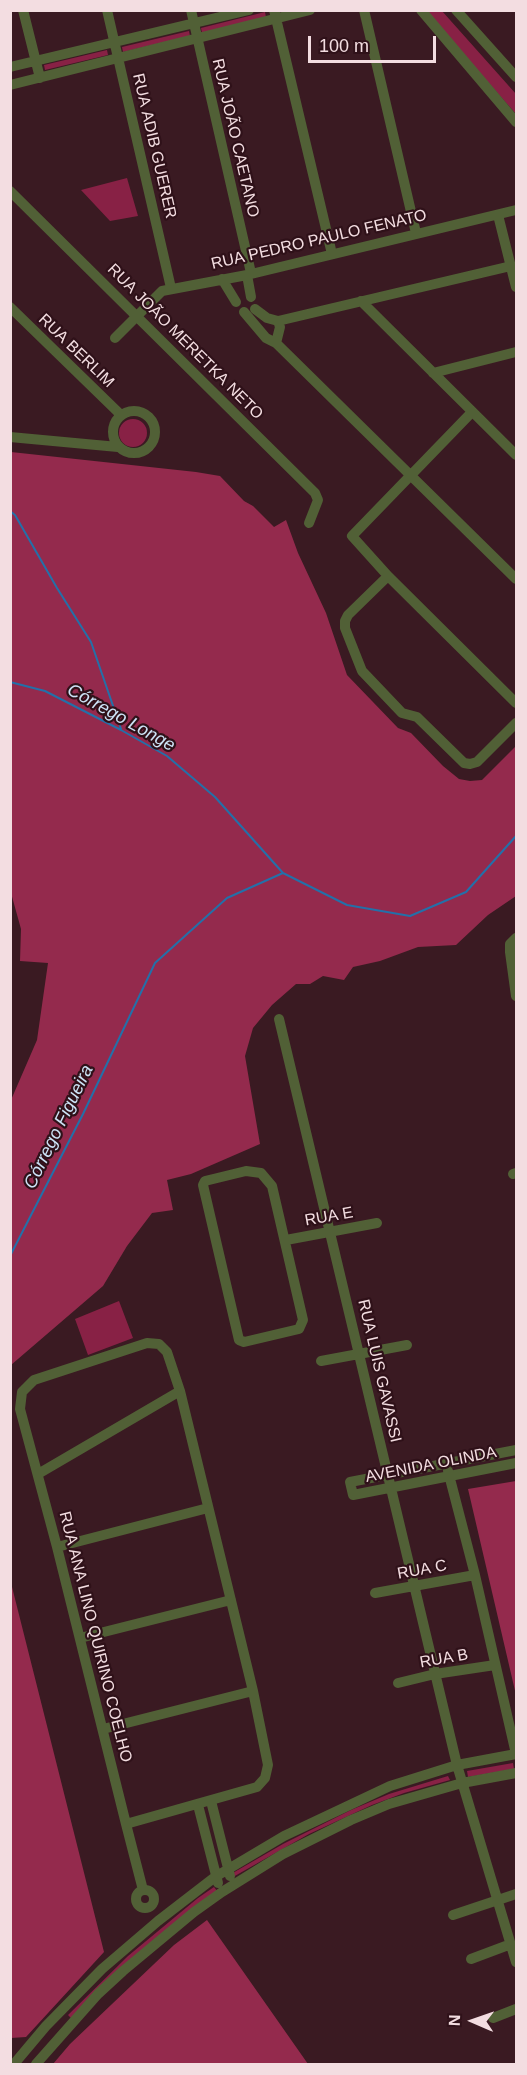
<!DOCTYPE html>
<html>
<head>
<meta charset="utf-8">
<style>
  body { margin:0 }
  #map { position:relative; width:527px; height:2075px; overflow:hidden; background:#3a1a22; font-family:Helvetica,sans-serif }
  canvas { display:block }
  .frame { position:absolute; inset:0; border:12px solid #f3dde1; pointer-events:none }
  .north { position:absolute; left:443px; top:1991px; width:60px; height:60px; -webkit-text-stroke:4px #2f1119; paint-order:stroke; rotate:272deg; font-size:16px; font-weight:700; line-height:24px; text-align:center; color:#f3dde1 }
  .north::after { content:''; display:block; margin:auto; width:21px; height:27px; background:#f3dde1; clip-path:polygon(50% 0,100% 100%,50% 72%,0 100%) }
  .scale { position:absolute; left:308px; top:36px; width:128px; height:27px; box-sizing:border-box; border:3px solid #f3dde1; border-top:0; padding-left:8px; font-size:18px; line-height:21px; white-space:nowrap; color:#f3dde1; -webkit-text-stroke:4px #2f1119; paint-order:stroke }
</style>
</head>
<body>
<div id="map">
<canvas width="527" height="2075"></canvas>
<div class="frame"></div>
<div class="north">N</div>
<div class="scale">100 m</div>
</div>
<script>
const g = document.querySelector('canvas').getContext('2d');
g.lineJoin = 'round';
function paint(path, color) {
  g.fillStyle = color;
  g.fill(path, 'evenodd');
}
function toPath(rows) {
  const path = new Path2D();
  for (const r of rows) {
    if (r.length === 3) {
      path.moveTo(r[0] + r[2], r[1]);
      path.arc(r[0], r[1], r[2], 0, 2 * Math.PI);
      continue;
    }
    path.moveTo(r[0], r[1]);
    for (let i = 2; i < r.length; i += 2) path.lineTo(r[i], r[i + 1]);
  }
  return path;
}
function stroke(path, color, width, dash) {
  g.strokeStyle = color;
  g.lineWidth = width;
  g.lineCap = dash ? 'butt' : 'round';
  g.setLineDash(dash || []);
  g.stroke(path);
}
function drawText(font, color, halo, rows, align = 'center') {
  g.font = font + ' Helvetica,sans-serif';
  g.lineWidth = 4.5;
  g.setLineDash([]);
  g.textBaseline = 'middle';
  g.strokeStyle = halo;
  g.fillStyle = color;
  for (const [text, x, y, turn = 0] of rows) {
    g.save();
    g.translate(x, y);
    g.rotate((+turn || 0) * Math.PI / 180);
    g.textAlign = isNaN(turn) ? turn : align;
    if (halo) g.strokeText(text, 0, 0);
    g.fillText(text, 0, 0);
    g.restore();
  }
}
const green = toPath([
  [425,11,442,11,516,94,516,114],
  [265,12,266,17,202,33,201,28],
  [189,31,190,36,123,52,122,47],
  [107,50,108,55,45,70,44,65],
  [127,178,138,216,110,221,81,190],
  [133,433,14],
  [119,1301,133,1338,88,1355,75,1319],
  [513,1763,514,1769,468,1777,467,1771],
  [448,1776,450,1780,404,1793,372,1805,309,1834,233,1877,231,1874,283,1844,351,1810,389,1794],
  [214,1887,217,1891,71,2018,68,2015,128,1956,198,1898]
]);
const forest = toPath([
  [11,452,196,472,220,476,244,501,253,506,274,527,286,520,298,553,326,613,347,675,398,728,411,733,443,766,459,779,470,781,482,780,516,746,516,896,488,915,456,945,418,947,380,961,353,967,344,980,323,976,310,984,296,984,272,1005,253,1028,245,1056,260,1144,191,1174,167,1180,173,1210,152,1213,127,1246,103,1286,11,1365,11,1100,37,1040,48,963,20,961,21,929,11,893],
  [516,1481,516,1695,468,1489],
  [10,1579,104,1952,26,2037,11,2038],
  [207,1920,308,2064,53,2064,70,2044,174,1945]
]);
const stream = toPath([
  [10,511,15,515,57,588,91,642,121,729],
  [10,682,45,691,121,730,167,756,215,797,283,873],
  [10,1256,83,1114,155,963,227,898,283,873,347,905,410,916,466,892,516,836]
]);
const minor = toPath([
  [23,10,40,78],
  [107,10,171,288],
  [191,10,251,273],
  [274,10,332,254],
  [364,10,416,233],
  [421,10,516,122],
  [456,10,516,77],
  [10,67,249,10],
  [10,85,310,10],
  [10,191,315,493,318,500,309,523],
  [498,215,516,287],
  [247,275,251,297],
  [222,279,236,302],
  [361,301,516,455],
  [10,307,121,415],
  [255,309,267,318,278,321,280,327,276,343,516,579],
  [244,312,266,338,276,343],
  [278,321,511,266],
  [115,338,162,291,247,275,516,210],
  [433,373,516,352],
  [134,432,21],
  [472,412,352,536,388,576,516,703],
  [10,437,118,447],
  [388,576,348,615,345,621,345,628,362,671,402,713,417,717,464,763,470,764,477,762,516,723],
  [516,938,510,944,510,952,516,996],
  [279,1019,457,1765,516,1962],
  [246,1171,261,1173,272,1186,303,1320,299,1329,244,1342,239,1340,203,1185,205,1181,246,1171],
  [513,1174,516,1173],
  [286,1240,377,1223],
  [321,1361,407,1345],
  [516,1450,350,1482,353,1495,516,1463],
  [448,1471,475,1575,516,1754],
  [38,1474,180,1391],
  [57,1547,208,1508],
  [375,1593,475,1575],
  [80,1638,231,1600],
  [398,1683,435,1674,495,1665],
  [103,1729,253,1691],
  [211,1801,230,1876],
  [198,1805,218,1883],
  [126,1824,257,1787,265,1778,268,1765,253,1691,180,1391,167,1352,159,1344,147,1343,34,1380,22,1392,20,1409,57,1547,126,1824,143,1890],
  [145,1899,9],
  [453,1915,516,1894],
  [471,1959,511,1944],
  [493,2018,516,2009],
  [14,2064,46,2026,102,1969,158,1921,215,1877,284,1836,390,1786,457,1765,516,1754],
  [36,2064,98,1994,123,1971,194,1912,222,1892,283,1854,351,1820,389,1804,462,1783,516,1773]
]);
const streetNames = [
  ["RUA JOÃO CAETANO",235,138,77],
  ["RUA ADIB GUERER",154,146,77],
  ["RUA PEDRO PAULO FENATO",319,240,-13],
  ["RUA JOÃO MERETKA NETO",185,342,45],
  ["RUA BERLIM",76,351,44],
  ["RUA E",329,1217,-10],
  ["RUA LUIS GAVASSI",379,1371,77],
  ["AVENIDA OLINDA",431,1465,-11],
  ["RUA C",422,1570,-10],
  ["RUA ANA LINO QUIRINO COELHO",95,1637,76],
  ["RUA B",444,1659,-10]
];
const waterNames = [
  ["Córrego Longe",121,718,29],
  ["Córrego Figueira",59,1127,-64]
];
paint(green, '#882145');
paint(forest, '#942a4d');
stroke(stream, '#2370a9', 2);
stroke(minor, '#516036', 10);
drawText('16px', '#f3dde1', '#2f1119', streetNames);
drawText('italic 18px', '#cde3f6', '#2f1119', waterNames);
</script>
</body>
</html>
